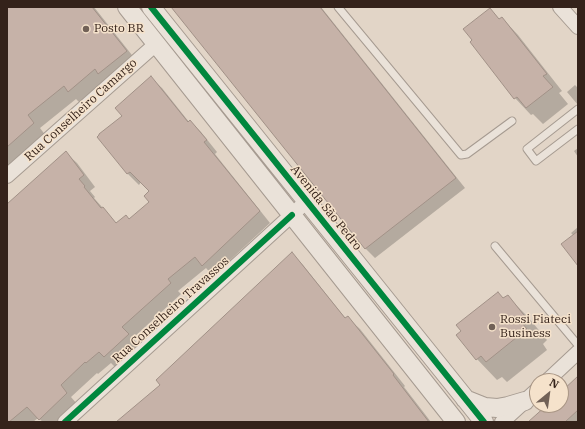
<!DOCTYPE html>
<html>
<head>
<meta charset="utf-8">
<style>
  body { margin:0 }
  #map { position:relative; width:585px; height:429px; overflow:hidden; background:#e2d5c7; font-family:"IBM Plex Serif",serif }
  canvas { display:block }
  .frame { position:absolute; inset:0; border:8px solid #34221a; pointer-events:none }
  .north { position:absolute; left:529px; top:373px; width:40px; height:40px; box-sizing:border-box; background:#f5e2cb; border:1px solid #a89584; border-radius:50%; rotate:29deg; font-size:11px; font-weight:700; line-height:16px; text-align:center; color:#34221a }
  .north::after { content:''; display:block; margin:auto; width:14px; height:18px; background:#716157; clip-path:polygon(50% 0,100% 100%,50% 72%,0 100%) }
</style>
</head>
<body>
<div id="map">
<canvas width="585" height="429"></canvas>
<div class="frame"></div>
<div class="north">N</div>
</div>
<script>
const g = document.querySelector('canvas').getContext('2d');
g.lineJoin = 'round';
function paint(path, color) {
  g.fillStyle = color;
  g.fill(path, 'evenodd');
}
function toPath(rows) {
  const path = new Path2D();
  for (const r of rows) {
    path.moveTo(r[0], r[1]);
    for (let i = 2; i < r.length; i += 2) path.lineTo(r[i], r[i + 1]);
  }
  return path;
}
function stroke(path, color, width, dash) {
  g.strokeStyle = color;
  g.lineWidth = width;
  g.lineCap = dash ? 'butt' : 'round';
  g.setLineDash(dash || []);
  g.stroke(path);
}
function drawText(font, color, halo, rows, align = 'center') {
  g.font = font + ' "IBM Plex Serif",serif';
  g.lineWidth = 3;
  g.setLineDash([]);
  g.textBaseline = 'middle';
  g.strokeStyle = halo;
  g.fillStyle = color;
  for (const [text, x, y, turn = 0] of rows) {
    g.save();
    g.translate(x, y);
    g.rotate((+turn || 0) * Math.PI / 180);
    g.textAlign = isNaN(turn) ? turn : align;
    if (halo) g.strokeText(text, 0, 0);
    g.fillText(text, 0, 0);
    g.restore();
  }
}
const shadow = toPath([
  [7,7,94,7,139,64,81,104,76,99,40,128,46,136,7,170],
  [172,7,321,7,465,188,375,258,365,248],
  [490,9,500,20,502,18,518,35,562,91,559,93,568,104,543,124,533,114,531,115,515,98],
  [151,78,162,88,189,122,190,121,201,132,217,152,215,154,270,223,213,276,206,268,178,291,181,294,133,338,139,346,116,368,111,363,98,374,97,373,71,397,77,404,58,422,43,422,38,418,33,422,7,422,7,205,66,153,77,163,95,187,90,191,95,197,94,198,117,224,130,220,151,202,150,191,141,182,139,185,128,174,99,137,124,116],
  [575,85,578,88,578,105,567,92],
  [578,148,578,157,574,151],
  [578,227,578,265,574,236,571,233],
  [292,254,303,265,346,319,348,318,360,329,405,386,404,387,431,422,118,422,162,385],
  [507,296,528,317,547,340,543,344,547,350,507,382,502,377,497,380,477,359,504,299],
  [578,377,578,422,530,422,548,405,561,405,561,393]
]);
const building = toPath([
  [7,7,92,7,127,51,98,74,95,69,68,92,64,86,28,115,34,123,7,147,7,7],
  [171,7,320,7,456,178,365,249,171,7],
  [490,8,499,19,502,17,547,74,543,76,553,87,526,108,517,97,514,99,470,42,472,40,463,29,490,8],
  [151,76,188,122,190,120,207,140,204,142,260,211,202,266,195,257,168,279,171,283,122,327,129,334,104,357,99,352,86,363,85,362,61,385,67,393,39,420,27,407,9,422,7,422,7,204,66,151,84,175,79,179,85,186,84,187,101,208,103,207,116,223,126,215,129,219,149,202,144,196,149,191,130,172,127,174,97,137,99,135,99,134,122,116,115,108,151,76],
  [578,231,578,266,561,244,578,231],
  [292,252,345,318,348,316,394,374,393,375,429,422,116,422,160,385,156,380,292,252],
  [498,292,503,298,508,295,527,319,522,323,527,329,486,362,481,356,476,360,456,335,461,331,456,325,498,292],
  [578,376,578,410,565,422,528,422,547,405,561,405,561,392,578,376]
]);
const service = toPath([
  [338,7,461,155,467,154,512,121],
  [578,109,527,149,536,161,578,129],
  [495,246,578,345]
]);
const minor = toPath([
  [560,7,578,27],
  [7,176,156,44],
  [547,381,578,352],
  [65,422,307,201],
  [502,422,537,390]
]);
const tertiary = toPath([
  [127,7,456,422],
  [151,7,484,422],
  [465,399,485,407,497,408,508,406,525,401]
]);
const cycleway = toPath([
  [151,7,484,422],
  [65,422,292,215]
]);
const markers = [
  [86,29,4,"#716157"],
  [492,327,4,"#716157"]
];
const poiNames = [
  ["Posto BR",94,29],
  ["Rossi Fiateci",500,320],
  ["Business",500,334]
];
const streetNames = [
  ["Rua Conselheiro Camargo",81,110,-42],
  ["Avenida São Pedro",326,208,51],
  ["Rua Conselheiro Travassos",171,310,-42]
];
paint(shadow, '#0003');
paint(building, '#c6b2a8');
stroke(building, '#a19187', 1);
stroke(service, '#a69b91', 9);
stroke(minor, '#a69b91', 16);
stroke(tertiary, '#a69b91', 20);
stroke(service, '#eae2d9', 7);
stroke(minor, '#eae2d9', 14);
stroke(tertiary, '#eae2d9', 18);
stroke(cycleway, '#00873e', 6);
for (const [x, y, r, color] of markers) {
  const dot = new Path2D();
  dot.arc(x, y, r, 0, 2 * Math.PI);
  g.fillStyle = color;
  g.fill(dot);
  stroke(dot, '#f5e2cb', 1.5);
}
drawText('12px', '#34221a', '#f5e2cb', poiNames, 'left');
drawText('12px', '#34221a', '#f5e2cb', streetNames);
</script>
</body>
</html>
